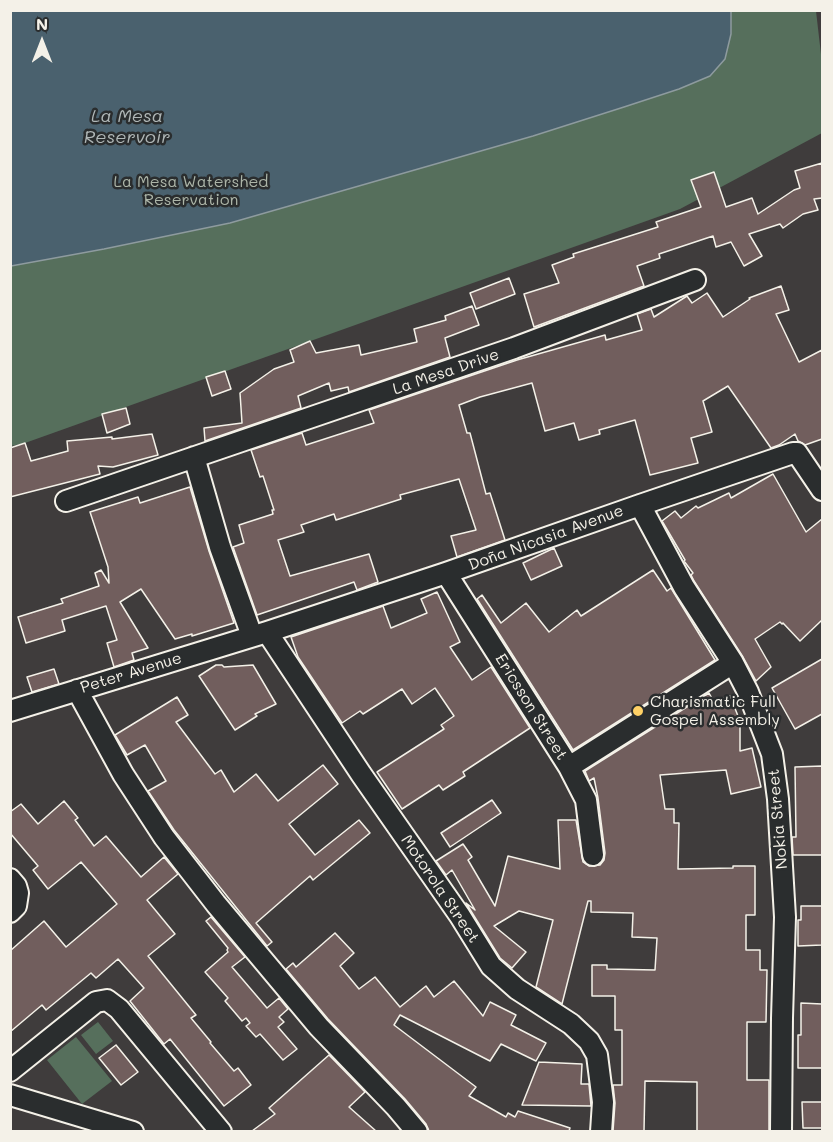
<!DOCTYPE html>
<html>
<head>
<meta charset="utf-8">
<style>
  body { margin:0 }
  #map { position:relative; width:833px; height:1142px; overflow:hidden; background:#3f3c3c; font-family:Mali,sans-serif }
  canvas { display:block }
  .frame { position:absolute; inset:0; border:12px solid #f4f1e8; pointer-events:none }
  .north { position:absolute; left:12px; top:12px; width:60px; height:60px; -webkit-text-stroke:4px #2a2d2e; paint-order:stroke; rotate:0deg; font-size:16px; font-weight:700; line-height:24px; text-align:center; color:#f4f1e8 }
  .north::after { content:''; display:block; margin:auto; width:21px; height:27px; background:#f4f1e8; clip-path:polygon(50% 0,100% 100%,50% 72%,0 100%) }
</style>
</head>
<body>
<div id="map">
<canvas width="833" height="1142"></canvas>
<div class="frame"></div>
<div class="north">N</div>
</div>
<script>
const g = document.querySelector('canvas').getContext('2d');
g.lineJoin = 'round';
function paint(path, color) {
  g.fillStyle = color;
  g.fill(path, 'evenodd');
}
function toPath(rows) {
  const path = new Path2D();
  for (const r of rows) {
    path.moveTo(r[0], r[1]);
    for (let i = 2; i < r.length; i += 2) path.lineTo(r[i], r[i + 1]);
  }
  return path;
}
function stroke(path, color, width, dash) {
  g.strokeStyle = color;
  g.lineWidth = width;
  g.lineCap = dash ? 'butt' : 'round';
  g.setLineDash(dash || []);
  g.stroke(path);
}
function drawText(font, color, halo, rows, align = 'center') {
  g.font = font + ' Mali,sans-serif';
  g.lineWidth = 5;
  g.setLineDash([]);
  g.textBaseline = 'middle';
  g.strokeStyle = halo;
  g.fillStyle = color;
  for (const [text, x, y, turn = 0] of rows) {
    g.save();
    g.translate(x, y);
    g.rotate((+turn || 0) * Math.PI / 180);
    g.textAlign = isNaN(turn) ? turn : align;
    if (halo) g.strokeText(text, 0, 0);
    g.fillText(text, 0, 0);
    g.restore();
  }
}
const green = toPath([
  [11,11,816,11,822,63,822,133,680,209,25,443,11,446],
  [98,1022,113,1041,96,1054,81,1035],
  [76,1037,112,1081,82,1104,47,1060]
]);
const water = toPath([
  [11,10,731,10,731,34,725,59,710,76,679,89,624,107,533,136,230,223,104,249,11,266,11,10]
]);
const building = toPath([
  [822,163,822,198,814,199,818,210,803,214,783,228,780,224,749,234,762,256,744,266,731,242,716,247,713,236,659,254,660,258,637,266,644,286,534,327,524,294,559,283,552,265,574,257,573,254,658,227,656,222,701,207,691,180,714,172,726,207,752,198,758,214,794,190,800,188,795,171,822,163],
  [509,278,515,294,476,309,470,293,509,278],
  [781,286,789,310,776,314,799,362,822,350,822,439,805,445,798,441,795,434,779,445,771,448,728,386,703,401,712,432,691,438,698,463,650,475,635,420,599,430,600,434,579,440,574,423,545,431,532,383,480,397,459,405,467,433,470,433,486,494,490,493,505,540,457,557,451,536,476,530,459,479,400,495,401,499,336,520,334,514,301,525,304,532,278,540,290,576,369,554,378,582,357,590,354,582,257,615,233,547,244,543,239,525,273,514,272,510,274,510,263,476,260,477,251,450,302,433,306,445,374,423,369,410,517,360,605,335,606,340,642,330,637,314,651,309,654,317,687,296,692,303,707,293,723,317,750,299,749,298,781,286],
  [472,306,479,325,445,338,450,357,349,392,348,387,331,391,329,383,298,396,301,408,205,441,204,428,242,423,240,393,274,369,294,362,290,350,310,341,316,353,359,345,361,355,417,342,414,329,446,320,445,316,472,306],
  [225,371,231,389,212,396,206,377,225,371],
  [126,408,130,424,107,433,102,414,126,408],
  [152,434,158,455,113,467,98,466,100,474,10,497,10,448,25,443,31,461,68,451,67,441,112,437,112,439,152,434],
  [773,474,806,532,822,519,822,620,800,641,783,623,782,624,780,622,755,639,771,667,756,681,743,657,694,581,691,575,693,573,684,561,685,560,662,521,675,511,681,518,696,506,698,508,729,493,731,498,773,474],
  [190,487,209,551,234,623,192,636,192,634,175,639,141,589,120,602,148,648,132,653,134,660,114,667,107,643,117,640,106,606,62,620,65,631,26,643,18,617,63,603,61,599,99,586,95,573,101,570,109,583,108,567,90,512,138,497,140,503,190,487],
  [554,548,562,566,531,580,523,563,554,548],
  [653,570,667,591,671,588,715,660,573,750,477,599,482,595,501,623,526,603,549,632,577,610,581,616,653,570],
  [437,592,460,642,450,647,472,680,491,667,530,728,463,772,465,776,443,790,439,785,402,809,377,772,444,729,441,725,454,716,435,688,412,704,402,689,363,714,360,711,342,723,298,657,291,637,383,606,391,628,427,613,421,599,437,592],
  [822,659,822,714,795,729,772,688,822,659],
  [216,665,222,665,224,667,253,665,276,704,255,714,257,716,235,730,199,676,216,665],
  [54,669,59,684,32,692,27,677,54,669],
  [709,693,714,702,730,696,740,721,740,751,752,748,761,787,731,794,726,770,660,775,665,809,674,809,674,823,679,823,678,869,733,868,733,866,755,866,755,915,746,915,746,950,760,950,760,970,767,970,766,1022,747,1022,747,1080,769,1080,769,1131,697,1131,697,1082,645,1081,644,1131,613,1131,615,1103,613,1085,622,1085,622,1030,615,1030,615,996,592,996,592,965,607,965,607,969,655,970,657,938,632,937,633,913,591,912,591,901,588,901,562,1004,536,987,553,920,519,911,494,926,526,952,512,968,500,958,466,903,475,910,452,870,446,875,436,861,463,844,472,857,468,860,495,906,508,856,560,869,558,820,576,820,583,862,589,866,600,865,604,860,605,853,598,798,594,778,589,781,585,771,709,693],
  [177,697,188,715,176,722,215,774,221,770,234,792,256,774,278,801,323,765,338,784,289,824,315,855,359,820,370,833,313,880,310,876,256,923,272,942,267,946,174,830,148,791,166,781,145,745,127,755,115,735,177,697],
  [822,766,822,855,793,855,792,837,796,837,795,767,822,766],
  [492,800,501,813,450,847,441,833,492,800],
  [64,801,78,818,75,820,94,846,106,836,141,877,164,857,178,874,147,900,175,934,148,956,196,1015,191,1018,211,1042,210,1043,234,1071,238,1068,251,1085,224,1106,170,1039,164,1044,130,1001,144,988,118,959,96,978,91,973,46,1010,42,1005,10,1032,10,951,44,921,66,947,117,904,81,862,48,889,33,870,38,866,10,833,10,812,21,804,38,824,64,801],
  [801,906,822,906,822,945,798,946,798,920,801,920,801,906],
  [211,917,245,957,232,967,267,1008,279,998,288,1009,279,1017,284,1022,278,1027,297,1049,283,1060,260,1034,256,1037,246,1026,250,1023,246,1018,242,1021,225,1001,228,998,205,972,228,952,227,950,228,948,206,921,211,917],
  [335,933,354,953,340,966,359,989,375,977,400,1007,426,986,434,997,454,981,483,1016,490,1002,516,1015,511,1025,546,1043,536,1061,501,1044,490,1061,400,1015,394,1025,476,1087,469,1096,506,1117,508,1113,515,1117,518,1111,570,1128,569,1131,429,1131,426,1124,405,1099,328,1019,286,969,293,963,296,967,335,933],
  [801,1003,822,1004,822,1068,798,1068,798,1035,801,1035,801,1003],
  [116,1045,138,1072,121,1085,99,1058,116,1045],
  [329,1055,365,1092,349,1107,376,1131,252,1131,275,1114,269,1108,329,1055],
  [539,1062,582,1064,581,1084,589,1084,591,1106,522,1105,539,1062],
  [802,1102,822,1102,822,1128,803,1128,802,1102]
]);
const street = toPath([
  [194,457,220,547,252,636],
  [66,501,514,348,695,280],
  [640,505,684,587,733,663,748,692,772,754,778,799,785,917,782,1018,781,1132],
  [446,573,569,767,586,800,593,855],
  [267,632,361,774,460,916,491,966,517,989,571,1024,589,1041,597,1055,603,1102,601,1132],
  [77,690,123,774,164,837,216,904,319,1027,396,1107,417,1132],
  [10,711,267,632,446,573,640,505,793,453,797,453,822,490],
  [569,767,733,663],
  [10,879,16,886,18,893,16,906,10,912],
  [10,1071,96,1002,107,1000,119,1009,221,1132],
  [10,1095,133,1132]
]);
const markers = [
  [638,711,6,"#ffd166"]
];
const parkNames = [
  ["La Mesa Watershed",191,182],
  ["Reservation",191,200]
];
const streetNames = [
  ["La Mesa Drive",446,372,-19],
  ["Doña Nicasia Avenue",546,538,-20],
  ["Peter Avenue",131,673,-17],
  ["Ericsson Street",531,707,58],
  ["Nokia Street",778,819,-95],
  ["Motorola Street",440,889,56]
];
const poiNames = [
  ["Charismatic Full",650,702],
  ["Gospel Assembly",650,720]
];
const waterNames = [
  ["La Mesa",127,116],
  ["Reservoir",127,137]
];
paint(green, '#566f5c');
paint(water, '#4a616e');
stroke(water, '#8e9b9f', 1.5);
paint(building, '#715e5d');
stroke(building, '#f4f1e8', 1.5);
stroke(street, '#f4f1e8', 24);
stroke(street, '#2a2d2e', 20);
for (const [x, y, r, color] of markers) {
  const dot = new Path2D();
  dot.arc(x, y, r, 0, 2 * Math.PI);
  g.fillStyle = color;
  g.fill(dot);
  stroke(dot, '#2a2d2e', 2);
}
drawText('16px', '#adb6a9', '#2a2d2e', parkNames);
drawText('16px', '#f4f1e8', '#2a2d2e', streetNames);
drawText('16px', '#f4f1e8', '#2a2d2e', poiNames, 'left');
drawText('italic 18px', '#b0b7b7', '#2a2d2e', waterNames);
</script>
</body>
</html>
